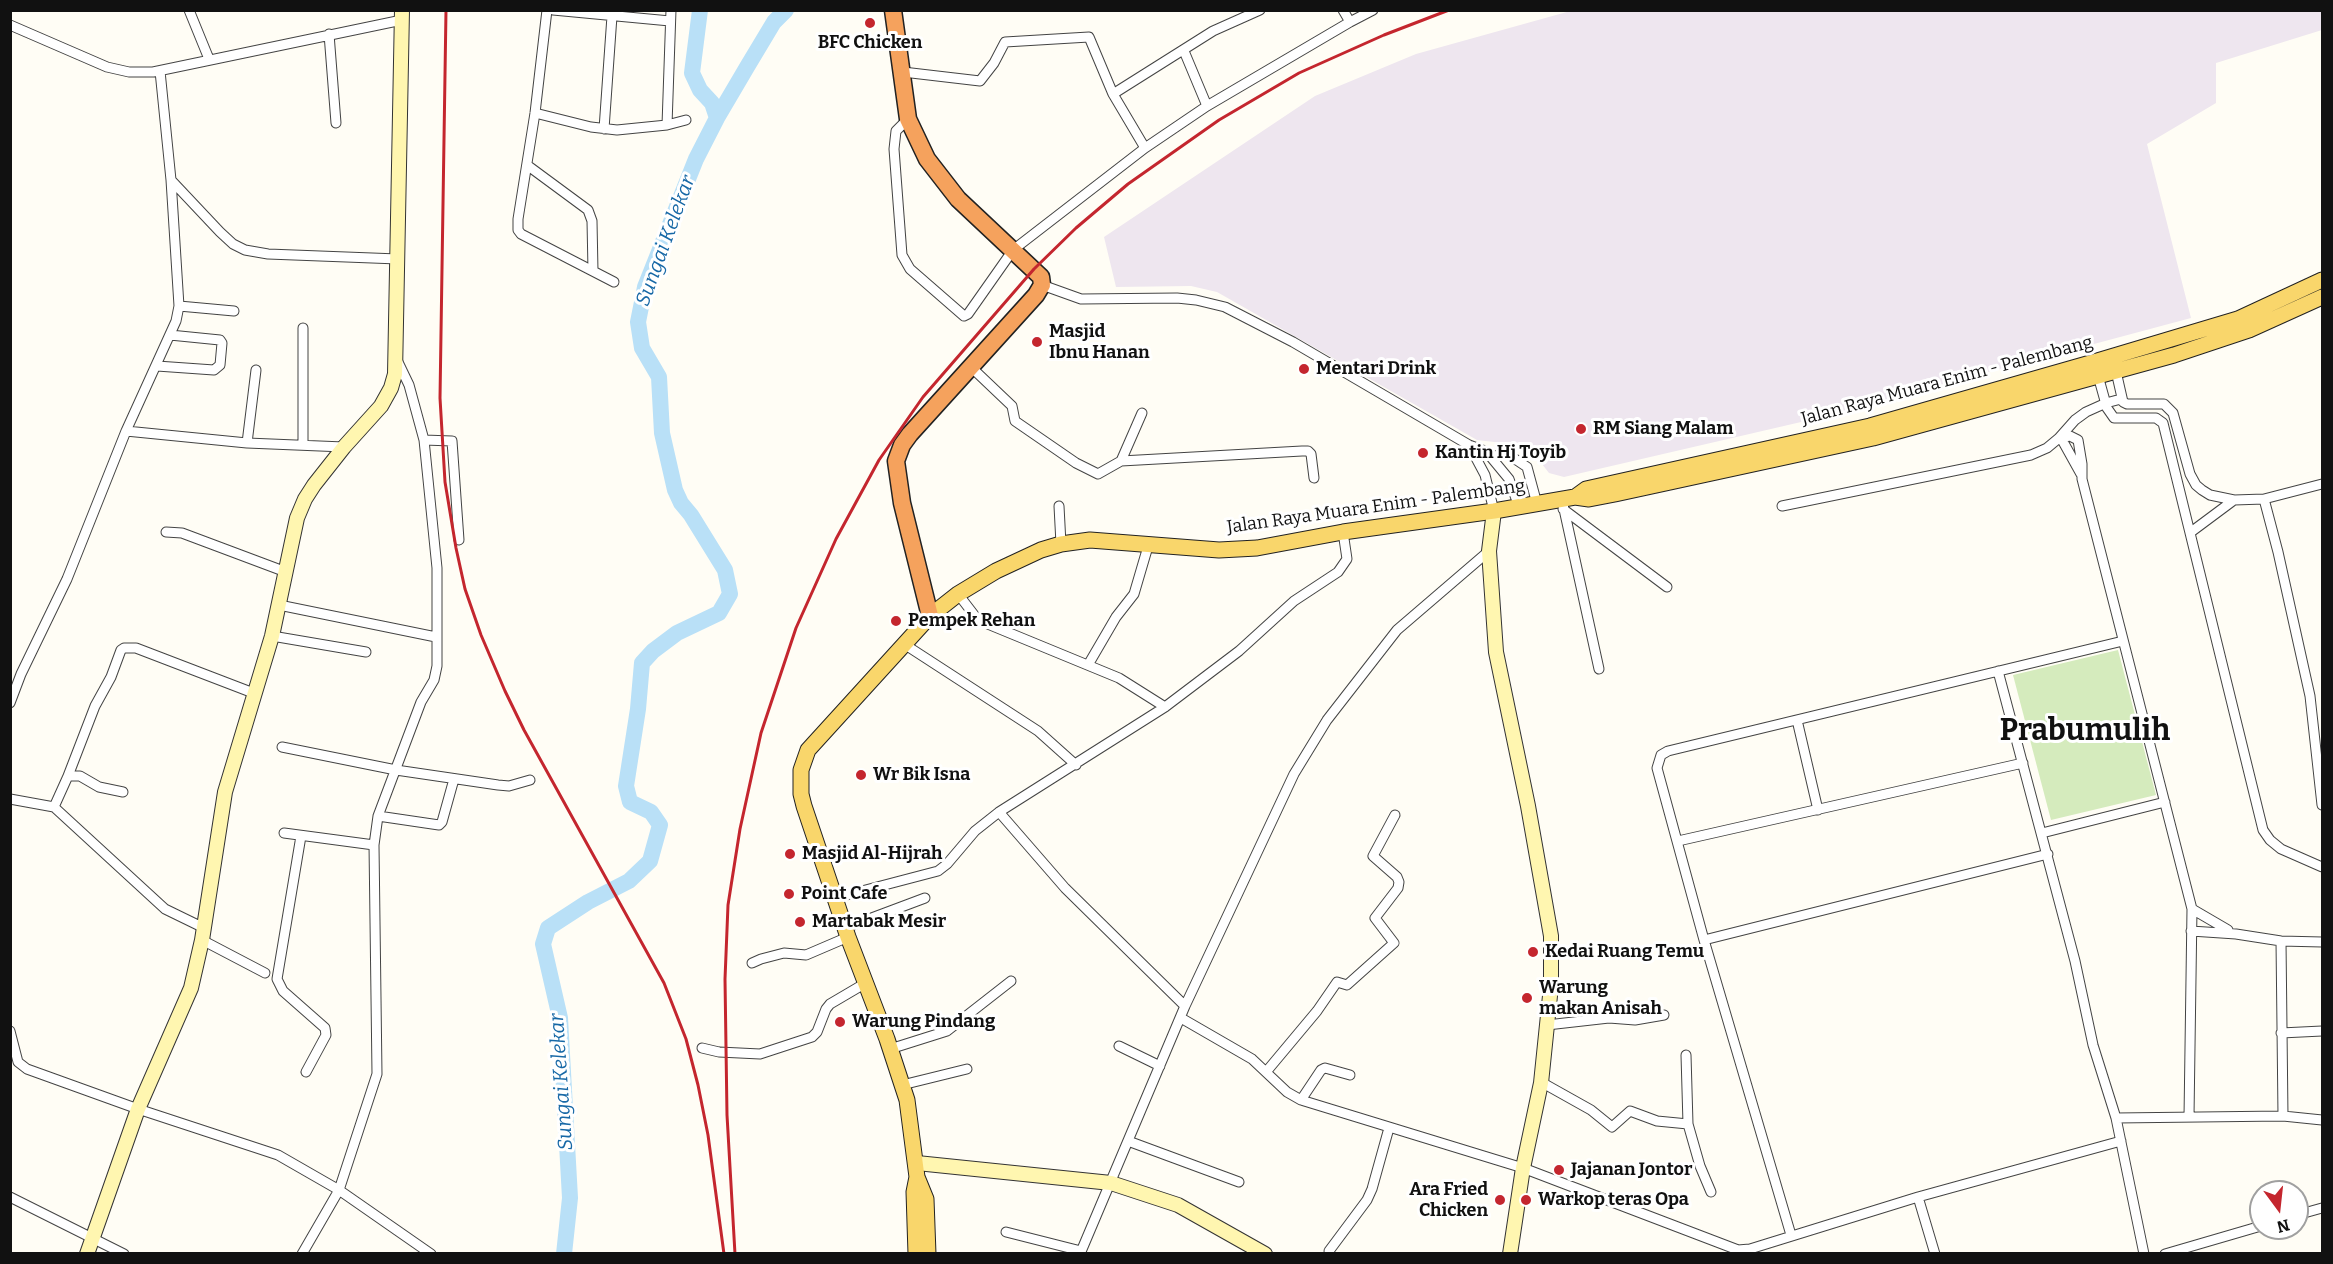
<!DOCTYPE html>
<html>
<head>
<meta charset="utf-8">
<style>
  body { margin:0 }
  #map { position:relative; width:2333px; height:1264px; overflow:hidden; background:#fffdf5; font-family:Bitter,serif }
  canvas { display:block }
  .frame { position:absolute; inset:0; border:12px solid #111; pointer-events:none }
  .north { position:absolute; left:2249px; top:1180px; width:60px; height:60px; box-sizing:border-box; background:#fff; border:2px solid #a0a0a0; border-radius:50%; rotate:165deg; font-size:16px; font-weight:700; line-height:24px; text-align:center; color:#111 }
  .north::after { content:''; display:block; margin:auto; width:21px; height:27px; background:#c4262e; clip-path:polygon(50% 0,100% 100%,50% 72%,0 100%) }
</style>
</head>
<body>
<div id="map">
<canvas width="2333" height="1264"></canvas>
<div class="frame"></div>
<div class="north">N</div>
</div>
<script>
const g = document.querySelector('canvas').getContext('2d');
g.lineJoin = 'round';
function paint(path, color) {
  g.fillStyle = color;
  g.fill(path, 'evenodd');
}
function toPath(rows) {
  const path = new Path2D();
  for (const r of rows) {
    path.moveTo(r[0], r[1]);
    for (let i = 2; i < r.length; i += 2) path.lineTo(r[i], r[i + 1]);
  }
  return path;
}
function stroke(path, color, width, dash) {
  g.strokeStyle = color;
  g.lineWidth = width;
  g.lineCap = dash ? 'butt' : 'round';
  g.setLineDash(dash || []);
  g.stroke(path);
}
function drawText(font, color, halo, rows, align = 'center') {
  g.font = font + ' Bitter,serif';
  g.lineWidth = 6;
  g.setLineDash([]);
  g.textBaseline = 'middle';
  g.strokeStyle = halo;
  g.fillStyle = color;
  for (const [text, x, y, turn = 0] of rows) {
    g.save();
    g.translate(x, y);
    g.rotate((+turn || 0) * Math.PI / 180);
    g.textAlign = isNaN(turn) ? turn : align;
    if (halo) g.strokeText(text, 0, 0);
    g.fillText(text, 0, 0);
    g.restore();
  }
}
const industrial = toPath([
  [1574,10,2322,10,2322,30,2216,63,2216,103,2147,144,2191,318,1814,419,1564,477,1549,473,1538,459,1539,456,1520,445,1477,440,1217,292,1191,286,1116,287,1104,237,1315,96,1416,54]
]);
const green = toPath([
  [2118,650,2156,795,2051,820,2013,675]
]);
const river = toPath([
  [700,10,692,73,700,90,712,103,717,118],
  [564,1254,570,1198,560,1018,543,944,548,928,588,902,629,881,650,861,660,825,651,812,630,802,626,786,638,709,642,663,653,651,677,633,719,613,730,594,725,570,691,515,681,503,675,490,662,433,659,377,642,348,638,322,645,287,696,159,717,118,747,67,774,22,786,10]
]);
const street = toPath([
  [189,10,209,59],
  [547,10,535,113,518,219,518,230,521,234,614,282],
  [553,10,670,21],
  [1343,10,1350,22],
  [10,25,107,67,129,72,153,72,402,20],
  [329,34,336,123],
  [1184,51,1207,106],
  [903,72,980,81,994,63,1005,42,1089,37,1113,94,1145,148],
  [1113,94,1213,31,1260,10],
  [535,113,591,127,617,130,667,125,686,120],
  [908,119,896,131,894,149,902,255,910,269,964,316,968,314,1013,250,1145,148,1207,106,1350,22,1373,10],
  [667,125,671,10],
  [604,129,612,16],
  [527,165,588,210,592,221,593,271],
  [171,180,220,232,233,244,245,250,268,254,398,259],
  [1042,285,1081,299,1177,298,1196,300,1225,307,1293,342,1469,445,1482,450,1490,456,1509,479,1519,507],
  [179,306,234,311],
  [157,366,214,370,220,365,222,343,220,340,170,335],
  [971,367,1012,406,1015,421,1076,463,1098,474,1121,461,1302,451,1308,451,1311,454,1314,478],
  [2115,367,2123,402,2127,404,2164,404,2173,413,2190,474,2196,485,2202,490,2210,495,2234,500,2264,499,2322,484],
  [2097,372,2107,408,2114,418,2156,418,2163,423,2263,830,2270,840,2281,849,2322,867],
  [126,431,247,443,344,447],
  [2059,438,2075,420,2086,412,2106,403,2121,399],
  [2061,438,2081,474],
  [424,440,452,441,459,540],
  [247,443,256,370],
  [303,445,303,328],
  [1469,445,1485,475,1494,511],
  [1490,456,1509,455,1527,467,1537,504],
  [1121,461,1142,413],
  [2264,499,2278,552,2310,696,2322,805],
  [1562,500,1599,669],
  [1059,506,1061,544],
  [1782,506,2031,455,2047,448,2059,438,2070,436,2078,440,2082,464,2082,479,2192,909,2189,1117],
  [1563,509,1667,587],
  [166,532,182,533,286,572],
  [2191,532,2234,500],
  [958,594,978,620,1119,678,1165,707],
  [279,605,436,637],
  [272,636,366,652],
  [904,644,1038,731,1076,765],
  [1088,665,1116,617,1134,594,1149,543],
  [1998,671,2075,961,2093,1045,2116,1118,2144,1254],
  [10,703,21,674,67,579,126,431,176,321,179,306,171,180,160,71],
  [1797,720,1818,810],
  [282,747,396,770,498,785,509,786,530,780],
  [68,776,95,706,111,677,121,650,124,648,136,648,256,694],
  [10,799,54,807,165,909,204,928],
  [54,807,68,776,80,776,99,787,123,792],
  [999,812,1065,888,1185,1006],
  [378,816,439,825,442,822,454,779],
  [284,833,374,845],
  [2042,833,2165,802],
  [301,836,277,979,283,991,325,1028,326,1035,306,1072],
  [1678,841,2023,763],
  [835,898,938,871,947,864,975,831,999,812,1165,707,1239,651,1294,601,1338,572,1347,559,1343,532],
  [2192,909,2228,930],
  [845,928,925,898],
  [2191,931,2236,934,2281,941,2322,942],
  [202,940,265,973],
  [1704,940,2048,854],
  [2281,941,2283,1116],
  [752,963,761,959,784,953,806,955,848,937],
  [1181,1018,1252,1059,1287,1092,1301,1100,1523,1168,1738,1250,1750,1249,1918,1197,2121,1141],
  [1547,1025,1609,1018,1635,1020,1664,1015],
  [10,1031,18,1062,27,1069,138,1109,278,1155,339,1190,431,1254],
  [2281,1033,2322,1031],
  [1119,1046,1160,1066],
  [702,1048,719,1052,760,1054,812,1037,817,1032,826,1009,830,1004,864,984],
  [890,1049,947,1031,1011,981],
  [1266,1072,1317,1011,1337,982,1347,985,1394,943,1375,918,1398,888,1399,882,1397,877,1373,856,1395,815],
  [1541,1082,1591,1110,1612,1127,1630,1111,1657,1121,1688,1124,1686,1055],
  [902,1085,967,1069],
  [1301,1100,1321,1070,1325,1068,1350,1075],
  [2116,1118,2283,1116,2322,1120],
  [1688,1124,1700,1166,1711,1192],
  [1128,1141,1239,1182],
  [10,1197,124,1254],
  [1918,1197,1935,1254],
  [2297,1215,2322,1208],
  [1006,1232,1081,1251],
  [1791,1235,1704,940,1657,768,1661,755,1668,751,2123,641],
  [1329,1251,1367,1200,1372,1189,1389,1128],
  [302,1254,339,1190,377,1074,374,845,378,816,421,702,434,680,437,666,437,568,424,440,409,385,397,360],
  [1080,1254,1185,1006,1294,774,1327,720,1397,630,1489,551],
  [2165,1254,2261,1226]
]);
const secondary = toPath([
  [1494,511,1489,551,1496,652,1528,806,1551,936,1551,986,1541,1083,1523,1168,1510,1254],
  [917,1163,1111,1183,1178,1205,1265,1254],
  [87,1254,138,1109,191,988,202,940,225,792,272,636,297,518,305,499,314,485,344,447,381,406,391,388,395,374,402,10]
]);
const primary = toPath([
  [1575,497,1586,489,1870,426,2094,362,2238,319,2322,280],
  [917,1177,926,1199,928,1254],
  [916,1254,914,1192,917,1177,907,1100,887,1039,848,937,804,806,801,794,801,770,808,750,930,616,958,594,996,571,1041,550,1061,544,1090,540,1219,550,1257,548,1343,532,1494,511,1575,497,1589,499,1615,494,1873,438,2174,355,2249,330,2322,297]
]);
const highway = toPath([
  [893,10,908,119,927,159,958,199,1041,277,1042,285,1036,295,910,434,902,445,896,461,902,503,930,616]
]);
const rail = toPath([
  [446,10,440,398,445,482,456,548,465,589,481,635,505,691,524,730,664,983,686,1039,698,1085,708,1135,724,1254],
  [735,1254,727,1115,725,979,728,905,740,829,761,733,796,628,836,539,879,460,923,397,1034,269,1076,228,1128,184,1219,120,1299,73,1384,35,1449,10]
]);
const markers = [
  [870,23,6,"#c4262e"],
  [1037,342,6,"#c4262e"],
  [1304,369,6,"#c4262e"],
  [1581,429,6,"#c4262e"],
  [1423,453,6,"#c4262e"],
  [896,621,6,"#c4262e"],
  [861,775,6,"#c4262e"],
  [790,854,6,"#c4262e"],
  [789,894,6,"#c4262e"],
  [800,922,6,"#c4262e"],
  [1533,952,6,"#c4262e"],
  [1527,998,6,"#c4262e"],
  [840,1022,6,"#c4262e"],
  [1559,1170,6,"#c4262e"],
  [1500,1200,6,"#c4262e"],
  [1526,1200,6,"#c4262e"]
];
const poiNames = [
  ["BFC Chicken",870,43,"center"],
  ["Masjid",1049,332],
  ["Ibnu Hanan",1049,353],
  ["Mentari Drink",1316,369],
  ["RM Siang Malam",1593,429],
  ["Kantin Hj Toyib",1435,453],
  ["Pempek Rehan",908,621],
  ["Wr Bik Isna",873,775],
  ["Masjid Al-Hijrah",802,854],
  ["Point Cafe",801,894],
  ["Martabak Mesir",812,922],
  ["Kedai Ruang Temu",1545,952],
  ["Warung",1539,988],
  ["makan Anisah",1539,1009],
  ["Warung Pindang",852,1022],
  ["Jajanan Jontor",1571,1170],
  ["Ara Fried",1488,1190,"right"],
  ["Chicken",1488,1211,"right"],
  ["Warkop teras Opa",1538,1200]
];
const streetNames = [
  ["Jalan Raya Muara Enim - Palembang",1947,381,-15],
  ["Jalan Raya Muara Enim - Palembang",1376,507,-8]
];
const waterNames = [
  ["Sungai Kelekar",666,241,-70],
  ["Sungai Kelekar",562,1082,-94]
];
const townNames = [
  ["Prabumulih",2085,732]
];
paint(industrial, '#eee6ef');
paint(green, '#d5ebbd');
stroke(river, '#b9e0f7', 16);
stroke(street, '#444', 11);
stroke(secondary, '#333', 16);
stroke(primary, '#222', 17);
stroke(highway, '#222', 19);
stroke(street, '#fff', 9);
stroke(secondary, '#fff6b0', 14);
stroke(primary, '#f9d66b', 15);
stroke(highway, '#f5a25d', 16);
stroke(rail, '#c4262e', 3);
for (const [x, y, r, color] of markers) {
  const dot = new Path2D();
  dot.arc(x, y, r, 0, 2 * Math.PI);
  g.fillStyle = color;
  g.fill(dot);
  stroke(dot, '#fff', 2);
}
drawText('bold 18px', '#111', '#fff', poiNames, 'left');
drawText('18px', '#111', '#fff', streetNames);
drawText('italic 20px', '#1768a6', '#fff', waterNames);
drawText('bold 30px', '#111', '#fff', townNames);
</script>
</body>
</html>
